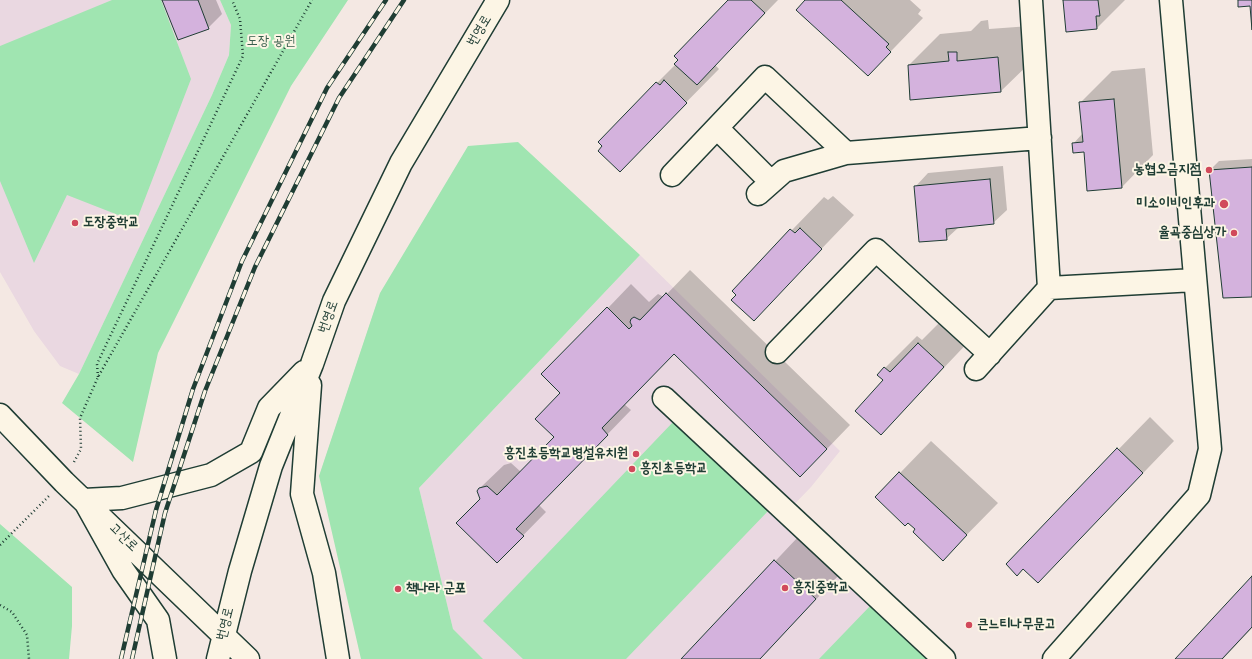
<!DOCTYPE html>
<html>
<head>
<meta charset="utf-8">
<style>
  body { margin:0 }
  canvas { display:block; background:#f4e8e3 }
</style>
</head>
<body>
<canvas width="1252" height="659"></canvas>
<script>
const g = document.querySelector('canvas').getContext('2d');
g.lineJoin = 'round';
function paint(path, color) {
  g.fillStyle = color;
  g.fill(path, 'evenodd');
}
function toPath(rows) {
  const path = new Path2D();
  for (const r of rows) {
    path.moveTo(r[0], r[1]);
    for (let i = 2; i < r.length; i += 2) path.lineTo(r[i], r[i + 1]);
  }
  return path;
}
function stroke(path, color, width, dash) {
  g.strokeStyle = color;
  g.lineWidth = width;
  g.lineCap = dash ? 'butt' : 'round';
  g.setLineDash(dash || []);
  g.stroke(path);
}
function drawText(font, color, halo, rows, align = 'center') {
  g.font = font + ' Mynerve,"Poor Story",sans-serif';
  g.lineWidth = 4;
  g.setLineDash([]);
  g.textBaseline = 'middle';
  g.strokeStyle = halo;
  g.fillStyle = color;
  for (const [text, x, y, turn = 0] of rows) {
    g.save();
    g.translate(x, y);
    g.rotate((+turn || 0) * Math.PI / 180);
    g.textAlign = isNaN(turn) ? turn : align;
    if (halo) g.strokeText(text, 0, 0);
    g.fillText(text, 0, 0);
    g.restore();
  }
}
const built = toPath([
  [0,0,220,0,231,25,229,55,212,95,79,374,60,366,34,331,0,272],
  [640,255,840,451,811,487,782,517,929,659,483,659,453,629,419,488]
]);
const green = toPath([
  [112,0,161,0,191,79,136,222,67,195,34,263,0,181,0,46],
  [220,0,348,0,291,86,158,353,133,462,62,403,79,374,212,95,229,55,231,25],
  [518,142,640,255,419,488,453,629,483,659,361,659,319,476,380,293,468,146],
  [674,421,769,510,626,659,523,659,483,621],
  [0,524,72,587,72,626,69,659,0,659],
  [872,604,929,659,819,659]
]);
const shadow = toPath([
  [164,0,216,0,222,14,208,28],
  [729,0,778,0,715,65,719,69,652,137,657,83,676,64],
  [807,0,910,0,921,10,918,14,923,18,868,75],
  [1064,0,1125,0,1097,28,1067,31],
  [988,20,989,29,1030,26,1033,60,1001,91,911,99,909,65,940,34,971,31,981,21],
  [1145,68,1153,155,1122,187,1085,151,1073,144,1083,133,1080,103,1112,71],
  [1252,159,1252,296,1210,170,1219,161],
  [1003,166,1007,210,993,223,959,227,946,239,915,187,928,173],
  [833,196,854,215,754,319,733,291,824,197,828,200],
  [690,270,850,425,824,452,674,353,624,404,631,410,539,505,546,512,497,562,481,499,480,488,504,465,511,463,521,472,555,437,561,393,608,308,631,284,649,302,658,294,664,297],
  [950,312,975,335,881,434,884,380,879,374,917,336,922,340],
  [1150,417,1174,441,1069,550,1007,564],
  [931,441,998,503,943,559,917,529,900,473],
  [798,537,839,575,760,659,683,659],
  [1252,578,1252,628,1223,659,1176,659]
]);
const building = toPath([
  [162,0,198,0,209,29,178,40,162,0],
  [728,0,751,0,765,13,697,85,674,64,678,60,674,56,728,0],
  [805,0,841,0,889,44,886,47,891,52,868,76,796,10,805,0],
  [1063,0,1098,0,1100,16,1096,16,1097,29,1066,32,1063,0],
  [1238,0,1252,0,1252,30,1250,6,1238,7,1238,0],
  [948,52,957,52,957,61,998,57,1001,92,910,100,908,65,949,61,948,52],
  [664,80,687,103,620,172,598,151,602,146,598,142,656,82,660,85,664,80],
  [1114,99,1122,188,1087,191,1084,152,1073,153,1072,143,1083,142,1079,102,1114,99],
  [1252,167,1252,297,1223,298,1209,170,1252,167],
  [990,179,994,224,946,229,947,240,919,242,914,186,990,179],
  [800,228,822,249,754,321,731,300,736,295,732,291,790,229,795,233,800,228],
  [666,293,827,449,800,477,674,354,602,428,608,435,516,529,524,536,497,563,456,523,480,499,477,491,479,488,487,486,497,495,554,437,535,419,560,393,541,374,607,307,629,329,632,326,630,322,631,319,634,317,640,320,666,293],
  [918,343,944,367,881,435,855,411,883,380,877,375,884,367,890,372,918,343],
  [1117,448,1143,473,1038,583,1023,569,1017,576,1006,564,1117,448],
  [899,472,967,535,943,561,913,532,915,529,908,523,905,526,875,497,899,472],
  [774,560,816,599,760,659,681,659,774,560],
  [1252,576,1252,627,1222,659,1175,659,1252,576]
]);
const path = toPath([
  [98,377,97,364,243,56,240,19,232,0],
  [74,462,81,449,80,418,98,377,312,0],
  [0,545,49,496],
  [0,605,12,612,27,635,29,659]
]);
const minor = toPath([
  [1031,0,1049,288,1195,280],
  [717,128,770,181],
  [672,175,765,77,846,153,1040,138],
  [758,194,784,171,846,153],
  [777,352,876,250,990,354],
  [976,369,1049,288],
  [310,385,302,494,324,573,338,659],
  [664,398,944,659],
  [0,415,64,482,248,659],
  [165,659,158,620,123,570,84,500,122,498,211,475,251,452,269,408,304,372],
  [218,659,240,571,271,466,312,364,334,301,401,163,498,0],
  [1054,659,1199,495,1210,449,1171,0]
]);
const rail = toPath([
  [121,659,156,510,193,389,242,261,327,88,386,0],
  [132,659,165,513,205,391,255,267,339,98,404,0]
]);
const markers = [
  [1209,170,4,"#d1495b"],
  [1224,204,5,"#d1495b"],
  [75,223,4,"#d1495b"],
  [1234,233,4,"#d1495b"],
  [636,454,4,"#d1495b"],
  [632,469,4,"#d1495b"],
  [785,588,4,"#d1495b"],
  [398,589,4,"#d1495b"],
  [969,625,4,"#d1495b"]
];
const streetNames = [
  ["번영로",480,31,-59],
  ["번영로",329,317,-70],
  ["고산로",123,538,44],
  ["번영로",226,624,-76]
];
const parkNames = [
  ["도장 공원",271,42]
];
const poiNames = [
  ["농협오금지점",1201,170,"right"],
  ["미소이비인후과",1215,204,"right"],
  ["도장중학교",83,223],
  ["율곡중심상가",1226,233,"right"],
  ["흥진초등학교병설유치원",628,454,"right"],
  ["흥진초등학교",640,469],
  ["흥진중학교",793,588],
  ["책나라 군포",406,589],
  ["큰느티나무문고",977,625]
];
paint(built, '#ead8e1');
paint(green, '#a0e5b1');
paint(shadow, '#0003');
paint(building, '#d4b2dd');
stroke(building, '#1f3d34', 1);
stroke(minor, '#1f3d34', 25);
stroke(path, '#1f3d34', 2.5, [1, 3]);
stroke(minor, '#fcf5e5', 22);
stroke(rail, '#1f3d34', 4.5);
stroke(rail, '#fcf5e5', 3, [9]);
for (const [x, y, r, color] of markers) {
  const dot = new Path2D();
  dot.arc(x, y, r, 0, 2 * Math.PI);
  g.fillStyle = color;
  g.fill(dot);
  stroke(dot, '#fcf5e5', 1.5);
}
drawText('14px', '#1f3d34', '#fcf5e5', streetNames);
drawText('14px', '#395f4d', '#fcf5e5', parkNames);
drawText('bold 14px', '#1f3d34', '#fcf5e5', poiNames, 'left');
</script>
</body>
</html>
